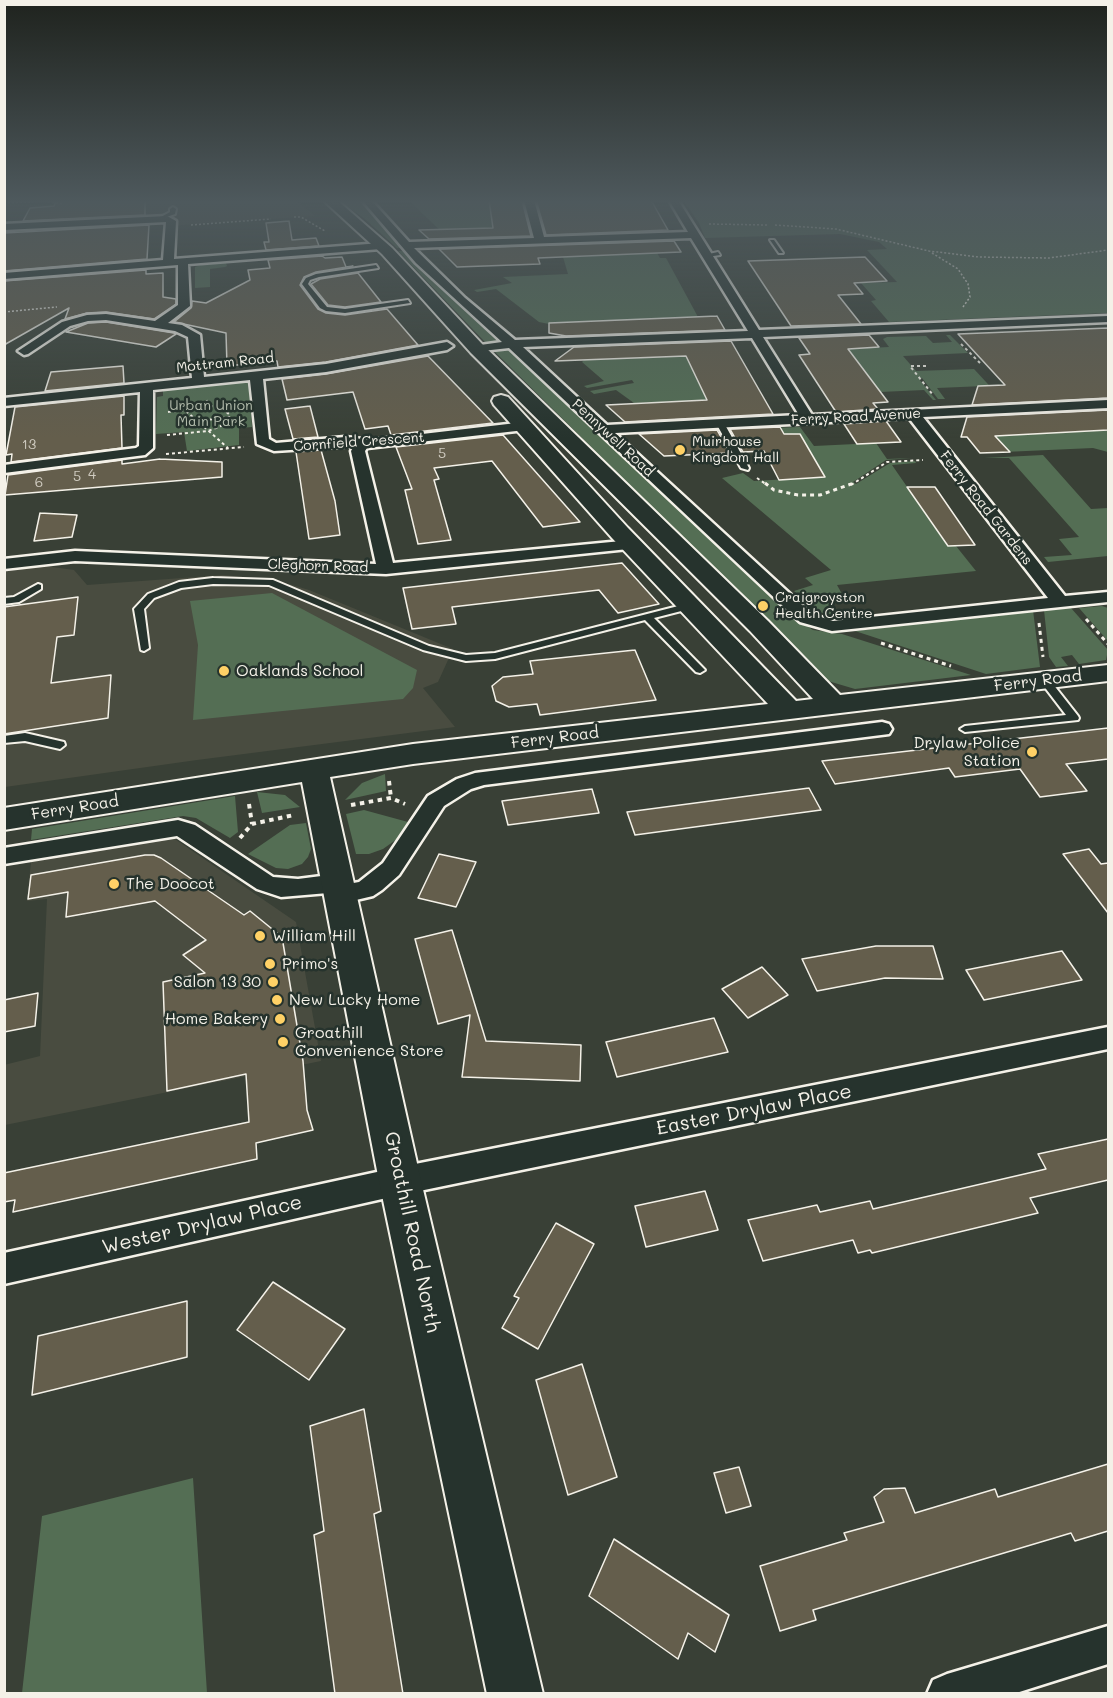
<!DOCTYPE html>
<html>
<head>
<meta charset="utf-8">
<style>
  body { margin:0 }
  #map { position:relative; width:1113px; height:1698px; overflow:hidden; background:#394036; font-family:Mali,sans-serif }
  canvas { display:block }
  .frame { position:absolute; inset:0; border:6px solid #f4f1e8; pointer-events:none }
</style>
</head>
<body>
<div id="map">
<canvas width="1113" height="1698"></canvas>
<div class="frame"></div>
</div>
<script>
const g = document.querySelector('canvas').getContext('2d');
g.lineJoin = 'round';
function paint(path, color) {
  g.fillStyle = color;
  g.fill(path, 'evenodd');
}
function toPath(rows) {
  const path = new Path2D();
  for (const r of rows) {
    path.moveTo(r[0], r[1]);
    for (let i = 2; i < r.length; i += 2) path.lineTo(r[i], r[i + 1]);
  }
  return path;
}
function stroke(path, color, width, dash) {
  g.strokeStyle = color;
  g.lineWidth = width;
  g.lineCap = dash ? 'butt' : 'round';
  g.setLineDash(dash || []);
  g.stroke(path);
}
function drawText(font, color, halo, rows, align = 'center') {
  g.font = font + ' Mali,sans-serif';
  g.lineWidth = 5;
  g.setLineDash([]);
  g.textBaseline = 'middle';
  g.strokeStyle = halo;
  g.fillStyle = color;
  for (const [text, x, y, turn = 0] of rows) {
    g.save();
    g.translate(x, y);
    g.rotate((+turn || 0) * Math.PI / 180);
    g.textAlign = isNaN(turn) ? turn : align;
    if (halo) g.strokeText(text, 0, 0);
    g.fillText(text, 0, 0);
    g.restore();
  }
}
const built = toPath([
  [55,200,296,200,315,216,170,226,171,221,97,221,99,207,80,207,54,202],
  [45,566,74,570,87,585,223,575,275,580,309,590,453,649,438,682,423,688,455,727,197,760,5,787,4,571],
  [172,837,296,922,321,1061,5,1125,4,1065,40,1056,47,899,27,901,31,862]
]);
const green = toPath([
  [338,200,362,200,405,245,403,248,397,248,365,219],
  [408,200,489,200,493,228,471,228,444,234],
  [683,200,1108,200,1108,313,889,322,871,301,876,300,861,283,897,282,867,250,887,249,879,242,840,234,705,238,699,223],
  [398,251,405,251,445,291,500,340,495,343,485,342],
  [656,251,660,258,666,258,698,317,549,324,539,322,496,289,477,292,474,290,512,283,503,277,568,274,563,257],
  [226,263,227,266,225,267,210,269,210,287,195,288,195,267,201,265],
  [946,335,950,335,968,353,903,356,916,371,974,369,999,396,984,386,937,388,945,399,938,399,922,378,919,379,936,400,933,400,924,390,880,392,848,349,889,347,883,339,887,337,926,336,933,343,952,342],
  [678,347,739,397,706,398,711,409,692,401,634,403,616,390,594,394,590,391,634,383,632,380,587,388,584,386,604,381,582,362,584,360,678,356],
  [504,349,513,351,799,621,813,630,842,634,971,675,855,689,828,681,495,352],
  [249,380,252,427,239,428,239,445,187,451,184,432,156,434,157,397,163,396,163,388],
  [800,427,814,446,876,443,887,459,912,458,886,460,853,482,856,484,890,463,915,461,916,463,892,465,948,546,956,546,976,571,837,585,842,594,825,597,839,616,817,612,794,591,813,585,805,578,831,570,722,478,743,473,754,481,825,477,819,466,806,467,739,429],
  [1108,430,1108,452,1093,448,982,453,1009,452,995,436],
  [1043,455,1091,509,1108,508,1108,556,1048,562,1044,557,1072,555,1059,539,1079,537,1009,458,984,458],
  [272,593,417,670,413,688,403,699,193,720,198,645,190,601],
  [1102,606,1108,608,1108,641,1079,608],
  [1071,608,1108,650,1106,660,1079,664,1072,655,1061,657,1068,666,1056,667,1049,657,1044,610],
  [1033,610,1040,667,986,674,855,631],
  [385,774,386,791,345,800,362,783],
  [257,792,285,795,300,807,262,813],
  [235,796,238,832,230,838,196,818,183,816,31,840,32,829],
  [364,810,408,822,397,839,383,849,369,854,356,854,346,814],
  [306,823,311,849,308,857,302,864,288,869,276,868,248,854,290,825],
  [193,1478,207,1693,22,1693,42,1516]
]);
const building = toPath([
  [56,200,145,200,145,215,23,221,30,208,54,206,56,200],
  [489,200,522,200,531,236,429,239,419,230,493,228,489,200],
  [536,200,651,200,668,230,546,235,536,200],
  [289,221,292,240,316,238,319,246,266,250,264,242,269,242,266,223,289,221],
  [149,225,147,259,4,271,4,233,149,225],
  [674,241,681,252,538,258,540,264,457,267,439,249,674,241],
  [322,256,325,258,342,257,346,267,353,266,316,272,304,277,300,285,318,309,326,313,345,315,387,309,418,345,326,362,278,367,277,361,227,366,226,333,174,322,191,308,192,301,206,303,250,280,248,270,270,268,268,260,322,256],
  [865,257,887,281,854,283,863,294,838,295,861,324,791,326,748,261,865,257],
  [146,270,146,274,163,273,163,297,176,299,176,304,154,319,106,312,87,313,65,319,69,308,4,345,4,281,146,270],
  [358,273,381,302,345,307,328,305,311,284,320,279,358,273],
  [717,316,725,330,566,336,549,333,549,323,717,316],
  [106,322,174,333,176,334,156,347,66,332,88,323,106,322],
  [1108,328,1108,398,972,405,978,386,1005,385,958,334,1108,328],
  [869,335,879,347,848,349,888,402,873,403,878,409,836,412,799,355,810,354,799,338,869,335],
  [731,341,773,414,625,422,606,405,707,400,686,356,555,361,574,347,731,341],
  [428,356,493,423,391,435,388,426,365,429,353,392,287,400,282,379,326,374,428,356],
  [123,366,124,383,45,391,51,372,123,366],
  [124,396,124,415,121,415,122,448,11,462,12,454,6,455,15,407,124,396],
  [310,406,318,437,293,439,285,409,310,406],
  [1108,410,1108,430,995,436,1010,452,980,453,967,437,961,437,967,417,1108,410],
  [886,421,901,442,857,444,844,424,886,421],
  [780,427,784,434,800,434,825,477,779,480,764,451,743,452,730,429,780,427],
  [717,430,730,453,664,456,639,434,717,430],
  [503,435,580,522,543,527,492,461,434,468,439,479,434,480,451,540,418,544,405,490,412,489,396,447,503,435],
  [321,450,335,501,340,535,309,539,296,452,321,450],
  [160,459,222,462,222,477,5,495,8,475,122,460,122,464,160,459],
  [907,487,935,487,975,545,948,546,907,487],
  [40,513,77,515,72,537,34,541,40,513],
  [622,563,659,604,618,613,599,590,452,607,456,624,412,629,403,588,622,563],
  [78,597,74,635,57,637,51,683,111,675,108,718,4,734,4,607,78,597],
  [635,650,656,700,540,715,537,704,509,707,496,701,492,686,503,677,533,674,530,661,635,650],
  [1108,728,1108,759,1066,764,1087,791,1040,797,1020,769,955,777,949,768,835,784,822,761,1108,728],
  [809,788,821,810,635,835,627,812,809,788],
  [592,789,599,813,508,825,502,801,592,789],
  [1089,849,1101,864,1108,863,1108,913,1063,854,1089,849],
  [439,854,476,862,456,907,418,898,439,854],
  [145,855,154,855,161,858,244,915,250,911,282,937,303,1061,307,1110,313,1130,256,1143,257,1159,13,1212,15,1200,4,1202,4,1173,249,1122,246,1074,167,1091,163,982,205,973,183,955,206,940,155,901,66,917,68,892,28,899,31,875,145,855],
  [452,930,486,1041,581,1045,580,1081,462,1077,470,1015,438,1024,415,939,452,930],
  [876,946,933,946,943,979,885,978,817,991,802,959,876,946],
  [1062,951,1082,980,984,1000,966,970,1062,951],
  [762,967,788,995,748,1018,722,989,762,967],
  [38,993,35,1026,4,1032,4,1000,38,993],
  [714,1018,728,1052,617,1077,606,1042,714,1018],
  [1108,1139,1108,1180,1030,1198,1038,1213,872,1253,870,1250,858,1253,853,1240,763,1261,748,1220,817,1205,820,1212,870,1201,873,1209,1046,1169,1038,1154,1108,1139],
  [705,1191,718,1230,646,1247,635,1206,705,1191],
  [556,1223,594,1244,538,1349,502,1328,519,1298,514,1296,556,1223],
  [273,1282,345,1329,309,1380,237,1330,273,1282],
  [187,1301,187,1357,32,1395,38,1336,187,1301],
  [582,1364,617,1477,568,1495,536,1380,582,1364],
  [364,1409,381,1511,374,1514,403,1694,335,1694,314,1535,324,1531,310,1426,364,1409],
  [1108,1464,1108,1531,1075,1541,1071,1533,813,1610,816,1620,780,1631,760,1566,847,1540,844,1533,884,1522,874,1497,884,1489,905,1488,915,1513,995,1489,998,1497,1108,1464],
  [739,1467,751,1506,726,1513,714,1473,739,1467],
  [614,1539,729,1615,715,1652,688,1633,678,1659,589,1596,614,1539]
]);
const pathFar3 = toPath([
  [1106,200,1108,202],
  [4,203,45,201,63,204],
  [294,217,301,217,325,231],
  [709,224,768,225],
  [191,225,271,219],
  [775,225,836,229,929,251,979,257,1049,258,1108,250],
  [932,253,958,269,968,284,970,297,963,307],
  [4,312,57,307]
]);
const pathFar2 = toPath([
  [961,344,980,363],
  [926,366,910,366,933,395],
  [177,403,228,448],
  [221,409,240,407],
  [168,412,184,410],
  [198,421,230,417],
  [167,435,208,431,226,424,230,415,224,410,211,406,206,400],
  [166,454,244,447],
  [757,478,767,485],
  [851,485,887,462,923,460]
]);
const pathFar1 = toPath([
  [765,483,774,490,798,495,820,495,854,483],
  [1086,619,1108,644],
  [1039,623,1043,657],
  [881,643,951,666]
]);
const path = toPath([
  [389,781,391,798],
  [249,804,252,824],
  [351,805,391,798,405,804],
  [240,838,252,824,294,815]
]);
const lane = toPath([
  [173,207,176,209,175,214,161,219,161,217,170,212,170,209,173,207],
  [770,240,774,240,783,253,779,253,770,240],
  [718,252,720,255,707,257,704,255,718,252],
  [376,265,378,268,319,277,310,280,308,284,327,307,345,309,408,300,410,303,345,313,326,311,320,308,302,284,306,278,316,274,376,265],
  [717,421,724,423,749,468,748,470,741,468,716,423,717,421],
  [213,578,273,580,429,646,466,655,495,653,690,603,693,604,693,608,654,618,705,670,700,673,696,672,645,620,495,659,466,661,423,650,269,585,213,584,181,588,154,598,144,609,149,648,144,651,141,650,134,609,148,594,179,582,213,578],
  [38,584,41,585,41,589,19,602,4,604,4,598,14,597,38,584],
  [1045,678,1049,679,1078,716,1079,718,1078,720,965,732,960,729,965,726,1066,715,1040,681,1045,678],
  [25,733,64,742,65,745,60,749,25,741,4,743,4,736,25,733]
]);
const street = toPath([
  [362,200,371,200,409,242,534,238,524,200,534,200,544,237,688,232,669,200,678,200,759,330,1108,316,1108,322,763,337,812,415,1108,400,1108,408,923,417,1065,596,1108,592,1108,602,832,631,800,622,509,348,473,352,473,346,502,342,416,263,362,200],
  [691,238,748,331,515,340,465,298,414,248,691,238],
  [752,338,799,415,607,425,523,347,752,338],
  [909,418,1048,598,833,621,812,614,615,433,909,418],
  [167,216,176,221,174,259,381,243,386,246,381,249,188,264,190,306,168,323,182,325,200,335,204,377,326,364,447,342,453,346,447,350,326,372,263,379,269,439,276,443,345,437,371,440,525,422,532,426,525,430,367,448,365,451,393,563,632,540,640,545,638,548,386,574,75,561,4,569,4,559,75,551,376,564,351,451,354,446,274,451,257,444,250,380,153,390,153,448,145,455,4,473,4,465,136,448,139,446,140,392,4,406,4,398,192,378,188,337,175,331,106,320,88,321,70,326,28,354,24,355,18,351,62,322,87,315,106,314,155,321,178,305,178,265,4,279,4,273,163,260,166,222,4,230,4,224,167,216],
  [882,722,889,724,892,729,889,734,484,785,471,789,444,806,399,875,382,890,373,896,339,904,331,901,328,893,281,897,257,889,177,836,4,864,4,848,178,820,195,825,273,877,298,879,337,874,345,877,348,884,359,882,383,863,428,796,457,779,475,773,882,722],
  [1108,1027,1108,1049,400,1195,4,1284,4,1253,400,1167,1108,1027],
  [1108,1626,1108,1664,1013,1694,927,1694,933,1680,947,1674,1108,1626]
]);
const secondary = toPath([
  [323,200,337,200,392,248,483,345,768,621,840,695,1108,665,1108,681,413,764,330,777,421,1181,543,1694,487,1694,379,1181,302,782,4,830,4,808,413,744,768,704,612,538,494,405,492,401,494,397,501,395,508,397,628,528,796,701,813,699,750,631,471,353,382,254,323,200]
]);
const markers = [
  [680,450,6,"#ffd166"],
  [763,606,6,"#ffd166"],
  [224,671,6,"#ffd166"],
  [1032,752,6,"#ffd166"],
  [114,884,6,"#ffd166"],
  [260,936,6,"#ffd166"],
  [270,964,6,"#ffd166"],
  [273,982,6,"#ffd166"],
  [277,1000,6,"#ffd166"],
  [280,1019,6,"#ffd166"],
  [283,1042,6,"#ffd166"]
];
const farStreetnames = [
  ["Mottram Road",225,363,-6],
  ["Ferry Road Avenue",856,417,-3],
  ["Pennywell Road",613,438,43],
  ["Cornfield Crescent",359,442,-4],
  ["Ferry Road Gardens",986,508,52],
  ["Cleghorn Road",318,566,2]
];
const farParknames = [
  ["Urban Union",211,406],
  ["Main Park",211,422]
];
const farPoinames = [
  ["Muirhouse",692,442],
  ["Kingdom Hall",692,458],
  ["Craigroyston",775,598],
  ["Health Centre",775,614]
];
const numberNames = [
  ["13",29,445],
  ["5",442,454],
  ["4",92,475],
  ["5",77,477],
  ["6",39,483]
];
const poiNames = [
  ["Oaklands School",236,671],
  ["Drylaw Police",1020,743,"right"],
  ["Station",1020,761,"right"],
  ["The Doocot",126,884],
  ["William Hill",272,936],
  ["Primo's",282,964],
  ["Salon 13 30",261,982,"right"],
  ["New Lucky Home",289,1000],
  ["Home Bakery",268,1019,"right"],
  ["Groathill",295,1033],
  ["Convenience Store",295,1051]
];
const streetNames = [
  ["Ferry Road",1038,681,-7],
  ["Ferry Road",555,738,-7],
  ["Ferry Road",75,808,-9]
];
const nearStreetnames = [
  ["Easter Drylaw Place",754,1110,-11],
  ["Wester Drylaw Place",202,1225,-13],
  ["Groathill Road North",412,1232,78]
];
paint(built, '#494c40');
paint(green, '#546e54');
paint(building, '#645e4c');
stroke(building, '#f4f1e8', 1.5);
stroke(lane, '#f4f1e8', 4);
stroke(street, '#f4f1e8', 5);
stroke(secondary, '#f4f1e8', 4);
stroke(pathFar3, '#f4f1e8', 1.5, [2, 2]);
stroke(pathFar2, '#f4f1e8', 2, [3, 3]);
stroke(pathFar1, '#f4f1e8', 3, [4, 4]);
stroke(path, '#f4f1e8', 4, [4.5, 4.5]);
paint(lane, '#26332d');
paint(street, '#26332d');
paint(secondary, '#26332d');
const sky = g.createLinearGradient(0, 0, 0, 438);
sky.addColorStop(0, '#1f231e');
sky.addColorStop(0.46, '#4e595d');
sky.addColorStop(1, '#4e595d00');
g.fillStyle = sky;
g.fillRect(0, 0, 1113, 438);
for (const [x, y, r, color] of markers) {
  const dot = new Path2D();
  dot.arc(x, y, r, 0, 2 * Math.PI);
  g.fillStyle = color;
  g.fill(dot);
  stroke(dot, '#26332d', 2);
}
drawText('14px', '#f4f1e8', '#26332d', farStreetnames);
drawText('14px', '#b4bdad', '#26332d', farParknames);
drawText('14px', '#f4f1e8', '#26332d', farPoinames, 'left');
drawText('14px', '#d0ccc1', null, numberNames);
drawText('16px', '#f4f1e8', '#26332d', poiNames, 'left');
drawText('16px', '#f4f1e8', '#26332d', streetNames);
drawText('20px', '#f4f1e8', '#26332d', nearStreetnames);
</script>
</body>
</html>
